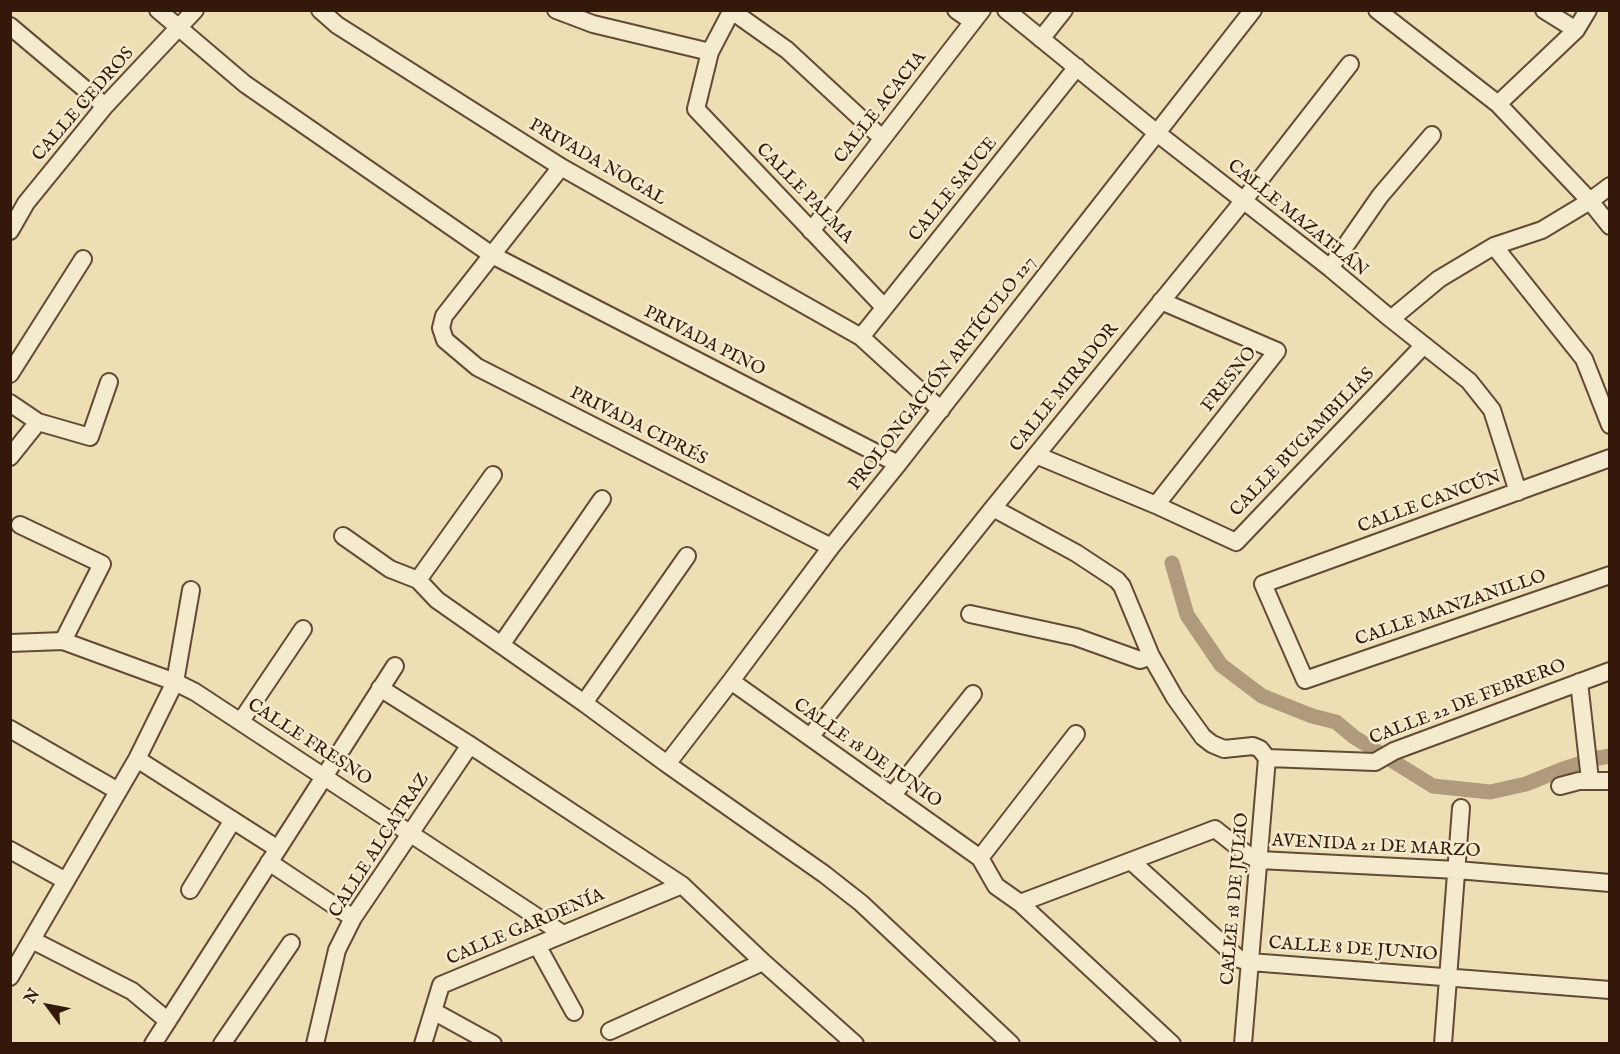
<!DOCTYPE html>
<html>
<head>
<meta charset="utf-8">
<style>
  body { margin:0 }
  #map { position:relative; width:1620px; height:1054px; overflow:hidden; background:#eedeb4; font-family:"IM FELL English",serif }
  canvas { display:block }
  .frame { position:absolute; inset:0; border:12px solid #34190b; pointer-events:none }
  .north { position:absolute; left:18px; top:976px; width:60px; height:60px; -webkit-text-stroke:4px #f4eace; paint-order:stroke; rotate:302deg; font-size:16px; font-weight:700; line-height:24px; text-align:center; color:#34190b }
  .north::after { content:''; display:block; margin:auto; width:21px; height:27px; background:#34190b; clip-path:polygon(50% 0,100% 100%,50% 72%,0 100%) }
</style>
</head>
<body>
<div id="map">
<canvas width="1620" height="1054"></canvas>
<div class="frame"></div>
<div class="north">N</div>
</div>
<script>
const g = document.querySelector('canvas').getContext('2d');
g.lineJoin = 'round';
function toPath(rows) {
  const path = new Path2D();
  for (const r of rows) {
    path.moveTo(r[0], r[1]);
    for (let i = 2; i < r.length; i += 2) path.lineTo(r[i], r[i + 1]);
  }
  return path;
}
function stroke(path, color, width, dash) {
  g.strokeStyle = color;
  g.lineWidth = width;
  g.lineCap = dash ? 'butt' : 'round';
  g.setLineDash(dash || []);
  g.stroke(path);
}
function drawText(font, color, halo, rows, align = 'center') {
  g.font = font + ' "IM FELL English",serif';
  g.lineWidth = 5;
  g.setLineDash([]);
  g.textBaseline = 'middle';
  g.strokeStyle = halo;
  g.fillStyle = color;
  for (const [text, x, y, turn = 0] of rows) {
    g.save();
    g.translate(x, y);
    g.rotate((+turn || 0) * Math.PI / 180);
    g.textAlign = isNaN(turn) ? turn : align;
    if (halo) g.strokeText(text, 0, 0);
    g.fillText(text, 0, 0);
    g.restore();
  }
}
const canal = toPath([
  [1172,563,1187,615,1221,665,1262,696,1312,716,1336,722,1354,737,1433,786,1490,792,1526,784,1563,769,1593,759,1610,756]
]);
const street = toPath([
  [158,10,245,84,492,255,898,464],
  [320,10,337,25,561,167,861,337,941,410],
  [556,10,593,24,710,52],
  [732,10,710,52,696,109,884,307],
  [956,10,973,22],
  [1006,10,1157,133,1330,268,1391,319,1469,381,1492,410,1518,492],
  [1377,10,1498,104,1590,201,1610,226],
  [1544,10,1576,30],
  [732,11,787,50,882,138],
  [10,26,105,106],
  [1041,39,1064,10],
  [1498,104,1576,30,1588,10],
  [561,167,444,316,441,328,445,340,477,367,831,547],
  [10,231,26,203,105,106,195,10],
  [811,231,982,10],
  [1494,246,1584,359,1610,425],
  [1330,268,1380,196,1432,135],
  [1391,319,1439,279,1494,246,1542,230,1590,201,1610,186],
  [861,337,1077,67],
  [10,374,83,259],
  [10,403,38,422,90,437,109,382],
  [1036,455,1156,505,1236,542,1424,345],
  [10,457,38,422],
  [1610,458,1263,584,1305,680,1610,575],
  [1156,505,1277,351,1161,301],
  [993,508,1076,553,1117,580,1122,586,1151,656,1175,698,1203,737,1212,744,1224,749,1253,746,1260,749,1267,758],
  [20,525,102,564,63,641],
  [343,536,390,569,418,580,437,600,584,703,667,764,824,874,861,903,1011,1044],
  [418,580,493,475],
  [970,614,1076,637,1140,660,1151,656],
  [10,643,63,641,175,682,195,692,563,934],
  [501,645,602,499],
  [731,681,980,858,996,886,1020,903,1172,1044],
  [1579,682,1590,780],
  [380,688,470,745,682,885,763,962,855,1044],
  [584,703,687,556],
  [241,721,303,629],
  [10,729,118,791],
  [810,737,993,508,1244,200,1350,64],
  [1267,758,1375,762,1394,751,1610,671],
  [137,759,278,849],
  [667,764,731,681,831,547,898,464,1253,10],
  [1560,786,1579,781,1610,781],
  [892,796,973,694],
  [10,850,66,881],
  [980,858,1076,734],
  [1131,861,1239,959,1250,962,1610,990],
  [269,862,353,918],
  [190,890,233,820],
  [1020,903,1215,829,1248,855,1259,860,1457,870,1610,883],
  [32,940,132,991,168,1021],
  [537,945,574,1012],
  [10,977,137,759,175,682,191,590],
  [433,1011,493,1044],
  [610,1031,763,962],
  [153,1044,395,666],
  [222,1044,291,943],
  [315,1044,337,950,353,918,470,745],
  [423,1044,441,985,682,885],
  [1243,1044,1267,758],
  [1443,1044,1461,808]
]);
const streetNames = [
  ["CALLE CEDROS",84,105,-49],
  ["CALLE ACACIA",881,108,-52],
  ["PRIVADA NOGAL",597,163,30],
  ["CALLE SAUCE",954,190,-51],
  ["CALLE PALMA",804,194,46],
  ["CALLE MAZATLÁN",1297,219,39],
  ["PRIVADA PINO",704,342,27],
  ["PROLONGACIÓN ARTÍCULO 127",943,374,-52],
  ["FRESNO",1230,380,-52],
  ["CALLE MIRADOR",1065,388,-51],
  ["PRIVADA CIPRÉS",638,427,27],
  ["CALLE BUGAMBILIAS",1303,443,-46],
  ["CALLE CANCÚN",1430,503,-20],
  ["CALLE MANZANILLO",1451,609,-19],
  ["CALLE 22 DE FEBRERO",1468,703,-21],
  ["CALLE FRESNO",309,743,33],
  ["CALLE 18 DE JUNIO",867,754,35],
  ["CALLE ALCATRAZ",380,846,-57],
  ["AVENIDA 21 DE MARZO",1376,847,3],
  ["CALLE 18 DE JULIO",1236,899,-85],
  ["CALLE GARDENÍA",526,928,-23],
  ["CALLE 8 DE JUNIO",1353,950,4]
];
stroke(canal, '#af9b7b', 15);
stroke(street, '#624a35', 20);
stroke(street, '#f4eace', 16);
drawText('18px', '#34190b', '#f4eace', streetNames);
</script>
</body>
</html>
